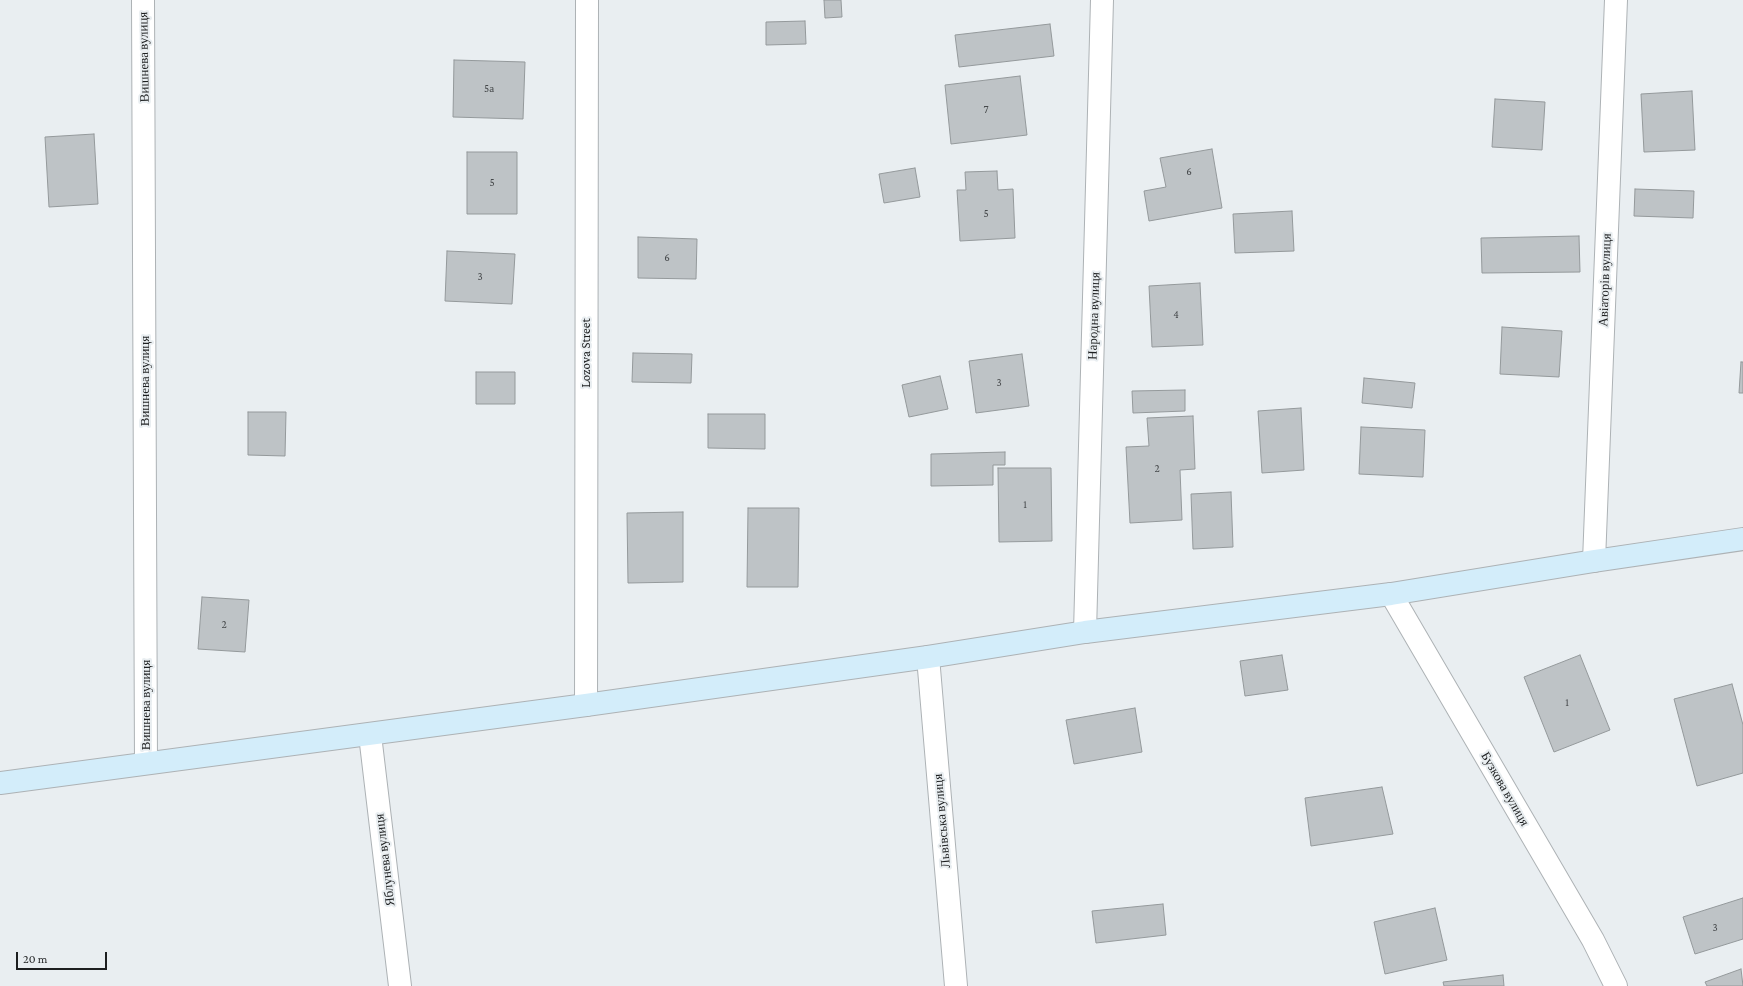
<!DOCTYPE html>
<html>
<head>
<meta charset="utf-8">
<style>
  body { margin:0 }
  #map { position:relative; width:1743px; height:986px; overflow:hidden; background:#e9eef1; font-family:"Crimson Pro",serif }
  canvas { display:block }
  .scale { position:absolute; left:16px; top:952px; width:91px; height:18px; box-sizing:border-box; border:2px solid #1d1f20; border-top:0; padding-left:5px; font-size:12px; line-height:14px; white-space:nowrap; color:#1d1f20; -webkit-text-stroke:3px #e9eef1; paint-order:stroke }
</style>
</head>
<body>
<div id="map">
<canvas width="1743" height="986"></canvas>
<div class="scale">20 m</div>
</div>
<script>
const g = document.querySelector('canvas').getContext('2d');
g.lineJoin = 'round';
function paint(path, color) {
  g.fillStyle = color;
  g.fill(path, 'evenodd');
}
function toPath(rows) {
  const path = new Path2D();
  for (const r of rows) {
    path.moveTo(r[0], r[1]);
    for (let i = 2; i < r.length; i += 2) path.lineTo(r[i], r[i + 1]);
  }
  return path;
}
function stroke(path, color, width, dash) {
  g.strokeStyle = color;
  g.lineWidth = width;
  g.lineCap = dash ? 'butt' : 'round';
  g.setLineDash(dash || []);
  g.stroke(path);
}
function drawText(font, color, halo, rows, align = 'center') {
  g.font = font + ' "Crimson Pro",serif';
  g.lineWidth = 4;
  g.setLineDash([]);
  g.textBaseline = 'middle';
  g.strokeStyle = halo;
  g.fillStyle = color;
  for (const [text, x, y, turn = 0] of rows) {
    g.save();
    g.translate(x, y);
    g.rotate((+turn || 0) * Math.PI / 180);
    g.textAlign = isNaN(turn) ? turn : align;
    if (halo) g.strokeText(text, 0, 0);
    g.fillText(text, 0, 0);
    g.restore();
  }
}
const building = toPath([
  [824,0,841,0,842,17,825,18,824,0],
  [805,21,806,44,766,45,766,22,805,21],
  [1050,24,1054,56,959,67,955,35,1050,24],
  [454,60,525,62,523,119,453,117,454,60],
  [1020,76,1027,135,951,144,945,85,1020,76],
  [1692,91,1695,150,1644,152,1641,94,1692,91],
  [1495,99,1545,102,1542,150,1492,147,1495,99],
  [94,134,98,204,49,207,45,137,94,134],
  [1212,149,1222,208,1149,221,1144,191,1166,187,1160,158,1212,149],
  [467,152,517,152,517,214,467,214,467,152],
  [915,168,920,197,884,203,879,174,915,168],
  [997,171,998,190,1013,189,1015,238,960,241,957,190,966,190,965,172,997,171],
  [1635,189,1694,191,1693,218,1634,216,1635,189],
  [1292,211,1294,251,1235,253,1233,214,1292,211],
  [1579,236,1580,272,1482,273,1481,238,1579,236],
  [638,237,697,239,696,279,638,278,638,237],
  [447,251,515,254,512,304,445,301,447,251],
  [1200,283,1203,345,1152,347,1149,286,1200,283],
  [1502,327,1562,331,1559,377,1500,374,1502,327],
  [633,353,692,354,691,383,632,382,633,353],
  [1022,354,1029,406,976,413,969,361,1022,354],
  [1741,362,1743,362,1743,393,1739,393,1741,362],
  [476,372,515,372,515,404,476,404,476,372],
  [940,376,948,409,909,417,902,385,940,376],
  [1364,378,1415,383,1412,408,1362,403,1364,378],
  [1185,390,1185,411,1133,413,1132,391,1185,390],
  [1301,408,1304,470,1262,473,1258,411,1301,408],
  [248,412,286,412,285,456,248,455,248,412],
  [708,414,765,414,765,449,708,448,708,414],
  [1193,416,1195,469,1180,470,1182,520,1130,523,1126,447,1149,446,1147,418,1193,416],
  [1361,427,1425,430,1423,477,1359,474,1361,427],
  [1005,452,1005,465,993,465,993,485,931,486,931,454,1005,452],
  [998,468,1051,468,1052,541,999,542,998,468],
  [1231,492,1233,547,1193,549,1191,494,1231,492],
  [748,508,799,508,798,587,747,587,748,508],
  [683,512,683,582,628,583,627,513,683,512],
  [202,597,249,600,245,652,198,649,202,597],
  [1282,655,1288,690,1245,696,1240,661,1282,655],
  [1580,655,1610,730,1554,752,1524,677,1580,655],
  [1732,684,1743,725,1743,773,1697,786,1674,699,1732,684],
  [1135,708,1142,752,1074,764,1066,720,1135,708],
  [1382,787,1393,834,1311,846,1305,798,1382,787],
  [1743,898,1743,939,1695,954,1683,917,1743,898],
  [1163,904,1166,935,1096,943,1092,911,1163,904],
  [1435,908,1447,960,1385,974,1374,922,1435,908],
  [1741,969,1743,986,1707,986,1705,982,1741,969],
  [1503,975,1504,986,1444,986,1443,982,1503,975]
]);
const street = toPath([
  [143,0,146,763],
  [1594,561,1616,0],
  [1391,594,1593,940,1616,986],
  [1085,632,1102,0],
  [928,657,956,986],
  [586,705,587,0],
  [370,735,400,986]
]);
const secondary = toPath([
  [0,783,586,705,928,657,1085,632,1391,594,1594,561,1743,539]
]);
const numberNames = [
  ["5а",489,89],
  ["7",986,110],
  ["6",1189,172],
  ["5",492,183],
  ["5",986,214],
  ["6",667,258],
  ["3",480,277],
  ["4",1176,315],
  ["3",999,383],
  ["2",1157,469],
  ["1",1025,505],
  ["2",224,625],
  ["1",1567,703],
  ["3",1715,928]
];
const streetNames = [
  ["Вишнева вулиця",144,57,-91],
  ["Авіаторів вулиця",1605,280,-88],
  ["Народна вулиця",1094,316,-88],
  ["Lozova Street",586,353,-90],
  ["Вишнева вулиця",145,381,-90],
  ["Вишнева вулиця",146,705,-90],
  ["Бузкова вулиця",1505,789,60],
  ["Львівська вулиця",942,821,-95],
  ["Яблунева вулиця",385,860,-97]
];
paint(building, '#bec3c6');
stroke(building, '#94999b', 1);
stroke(street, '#adb2b5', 24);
stroke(secondary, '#adb2b5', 24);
stroke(street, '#fff', 22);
stroke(secondary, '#d3edfa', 22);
drawText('11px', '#45484a', null, numberNames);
drawText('13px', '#1d1f20', '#e9eef1', streetNames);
</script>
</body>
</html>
